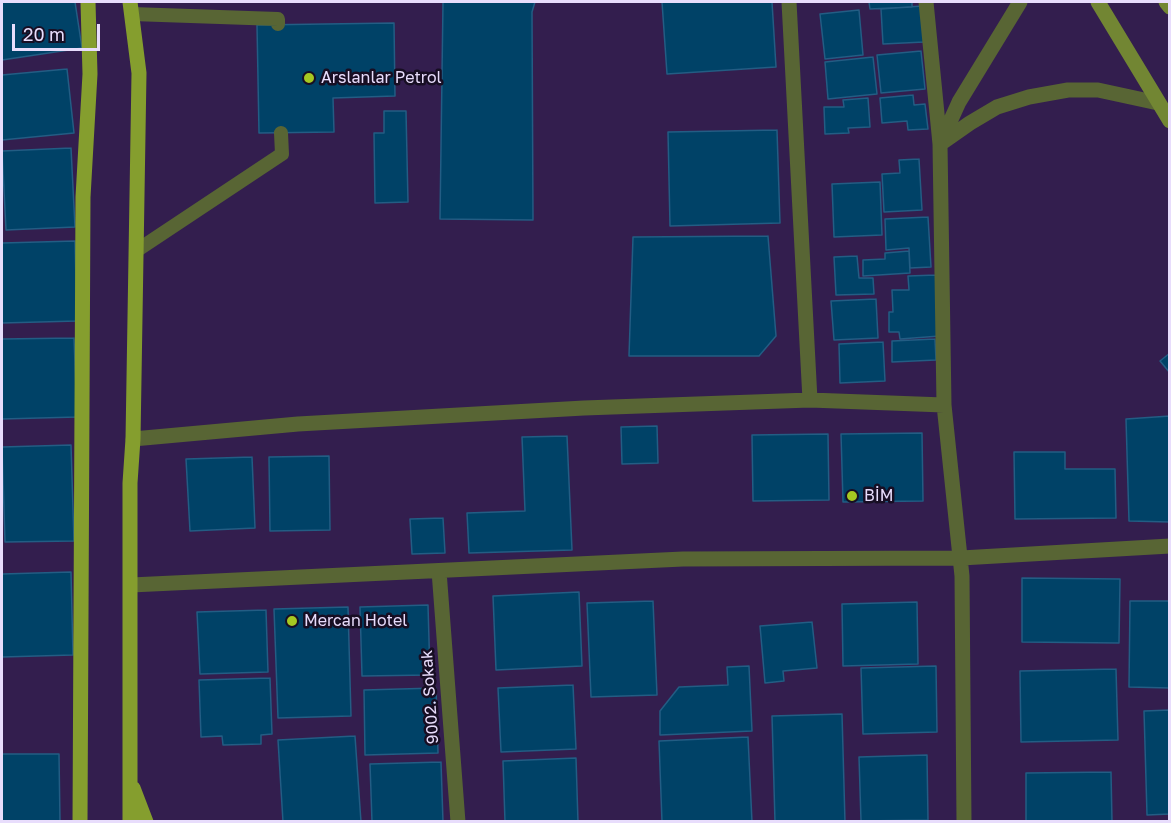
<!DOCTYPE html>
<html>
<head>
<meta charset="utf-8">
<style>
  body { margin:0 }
  #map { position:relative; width:1171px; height:823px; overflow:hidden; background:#331e4e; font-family:"Golos Text",sans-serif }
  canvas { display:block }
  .frame { position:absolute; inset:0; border:3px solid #e8ddfc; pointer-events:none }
  .scale { position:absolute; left:12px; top:24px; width:88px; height:27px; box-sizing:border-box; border:3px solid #e8ddfc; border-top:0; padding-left:8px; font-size:18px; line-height:21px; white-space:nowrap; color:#e8ddfc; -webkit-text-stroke:4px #170e23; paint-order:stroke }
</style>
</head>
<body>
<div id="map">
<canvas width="1171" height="823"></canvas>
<div class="frame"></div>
<div class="scale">20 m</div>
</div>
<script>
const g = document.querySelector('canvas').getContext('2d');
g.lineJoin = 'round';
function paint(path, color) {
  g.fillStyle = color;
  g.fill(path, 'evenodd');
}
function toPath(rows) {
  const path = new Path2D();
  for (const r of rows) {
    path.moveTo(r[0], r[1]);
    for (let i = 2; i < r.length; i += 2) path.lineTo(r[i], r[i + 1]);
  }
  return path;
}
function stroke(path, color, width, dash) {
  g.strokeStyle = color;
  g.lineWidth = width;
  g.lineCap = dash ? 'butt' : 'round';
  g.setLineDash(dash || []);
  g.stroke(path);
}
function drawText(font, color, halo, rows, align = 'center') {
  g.font = font + ' "Golos Text",sans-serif';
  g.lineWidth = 5;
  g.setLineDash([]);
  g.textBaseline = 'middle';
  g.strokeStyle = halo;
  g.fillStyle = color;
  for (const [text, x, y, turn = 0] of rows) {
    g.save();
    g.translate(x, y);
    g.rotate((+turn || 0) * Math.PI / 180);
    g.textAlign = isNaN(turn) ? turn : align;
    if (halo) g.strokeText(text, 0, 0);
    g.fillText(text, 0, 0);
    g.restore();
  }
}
const building = toPath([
  [2,2,75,2,82,48,2,60,2,2],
  [443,2,535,2,532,12,533,220,440,219,443,2],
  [662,2,772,2,776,67,667,74,662,2],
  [869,2,912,2,912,7,870,9,869,2],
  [922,6,924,42,883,44,881,9,922,6],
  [859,10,863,55,825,59,820,14,859,10],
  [394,23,395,96,333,98,334,132,259,133,257,25,394,23],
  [921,51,925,89,881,93,877,55,921,51],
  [873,57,877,94,828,99,825,62,873,57],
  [67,69,74,133,2,140,2,75,67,69],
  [913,95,914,105,925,104,928,129,908,130,907,121,882,123,880,98,913,95],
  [868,98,870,127,848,128,849,133,825,134,824,107,844,107,843,100,868,98],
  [384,111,406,111,408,202,375,203,374,133,384,133,384,111],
  [777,130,780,223,670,226,668,132,777,130],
  [71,148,75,227,6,230,2,151,71,148],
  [919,159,922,210,884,212,882,174,900,173,899,160,919,159],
  [880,182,882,235,834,237,832,184,880,182],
  [928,217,931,267,910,268,909,248,886,250,885,219,928,217],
  [768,236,776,336,759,356,629,356,633,237,768,236],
  [75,241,77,321,2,323,2,243,75,241],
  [909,251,910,273,863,276,863,260,885,259,885,253,909,251],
  [857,256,859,278,873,278,874,294,836,295,834,257,857,256],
  [936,275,940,336,900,339,899,332,889,332,889,312,893,312,892,290,909,290,908,276,936,275],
  [876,299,878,338,834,340,831,301,876,299],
  [74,338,77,417,2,419,2,339,74,338],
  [935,339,936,360,892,362,892,341,935,339],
  [883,342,885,381,840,383,839,344,883,342],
  [1170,353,1170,373,1160,361,1170,353],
  [1170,416,1170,522,1129,521,1126,419,1170,416],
  [657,426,658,463,622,464,621,427,657,426],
  [922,433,923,501,843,502,841,434,922,433],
  [828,434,829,500,753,501,752,435,828,434],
  [567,436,572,550,469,553,467,513,525,511,522,437,567,436],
  [71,445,74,541,5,542,2,447,71,445],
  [1014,452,1065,452,1065,469,1115,469,1116,518,1015,519,1014,452],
  [329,456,330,530,270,531,269,457,329,456],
  [252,457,255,528,190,531,186,459,252,457],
  [443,518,445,553,412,554,410,519,443,518],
  [71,572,73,655,2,657,2,574,71,572],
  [1022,578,1120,579,1119,643,1022,642,1022,578],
  [579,592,582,666,496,670,493,596,579,592],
  [653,601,657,695,591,697,587,603,653,601],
  [1130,601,1170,601,1170,688,1129,687,1130,601],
  [917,602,918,664,843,666,842,604,917,602],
  [428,605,430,675,362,676,360,607,428,605],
  [348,607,351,716,278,718,274,609,348,607],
  [266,610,268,672,200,674,197,612,266,610],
  [812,622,817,668,783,671,784,681,765,683,760,626,812,622],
  [749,666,752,731,660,735,660,711,679,687,728,685,727,667,749,666],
  [936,666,937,732,863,734,861,668,936,666],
  [1116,669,1118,740,1021,742,1020,671,1116,669],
  [270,678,272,734,261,735,261,744,223,745,222,736,201,737,199,680,270,678],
  [573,685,576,749,501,752,498,688,573,685],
  [436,688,438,753,365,755,364,690,436,688],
  [1170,710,1170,814,1147,815,1144,711,1170,710],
  [842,714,845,822,775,822,772,716,842,714],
  [355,736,361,822,283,822,278,740,355,736],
  [748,737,752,822,662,822,659,741,748,737],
  [2,754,59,754,60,822,2,822,2,754],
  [927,755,928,820,861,821,859,757,927,755],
  [576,758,578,822,505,822,503,761,576,758],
  [441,762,443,822,372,822,370,764,441,762],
  [1111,772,1112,822,1026,822,1026,773,1111,772]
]);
const service = toPath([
  [132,14,278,19,278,24],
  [136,251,282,154,281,133]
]);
const minor = toPath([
  [789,2,810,400],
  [926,2,940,144,944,405,962,576,964,822],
  [940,144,970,123,997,107,1029,97,1068,90,1098,90,1158,103],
  [940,144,959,102,1020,2],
  [133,439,298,424,584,408,810,400,944,405],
  [439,571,458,822],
  [131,585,683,559,961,558,1170,546]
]);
const secondary = toPath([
  [1098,2,1170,121],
  [1166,2,1170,7]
]);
const primary = toPath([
  [130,2,139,73,133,439,130,483,130,822],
  [133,788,146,822],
  [80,822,83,197,90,74,88,2]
]);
const markers = [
  [309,78,6,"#a6c821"],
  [852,496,6,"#a6c821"],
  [292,621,6,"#a6c821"]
];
const poiNames = [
  ["Arslanlar Petrol",321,78],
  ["BİM",864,496],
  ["Mercan Hotel",304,621]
];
const streetNames = [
  ["9002. Sokak",430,697,-94]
];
paint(building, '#004267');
stroke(building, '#235d84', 1.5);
stroke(service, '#586534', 14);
stroke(minor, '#586534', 15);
stroke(secondary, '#728633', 15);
stroke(primary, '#859e2e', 15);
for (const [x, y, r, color] of markers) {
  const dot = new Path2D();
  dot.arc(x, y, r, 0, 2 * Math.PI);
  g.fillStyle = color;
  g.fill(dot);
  stroke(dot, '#170e23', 2);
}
drawText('16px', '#e8ddfc', '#170e23', poiNames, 'left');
drawText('16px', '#e8ddfc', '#170e23', streetNames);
</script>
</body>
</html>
